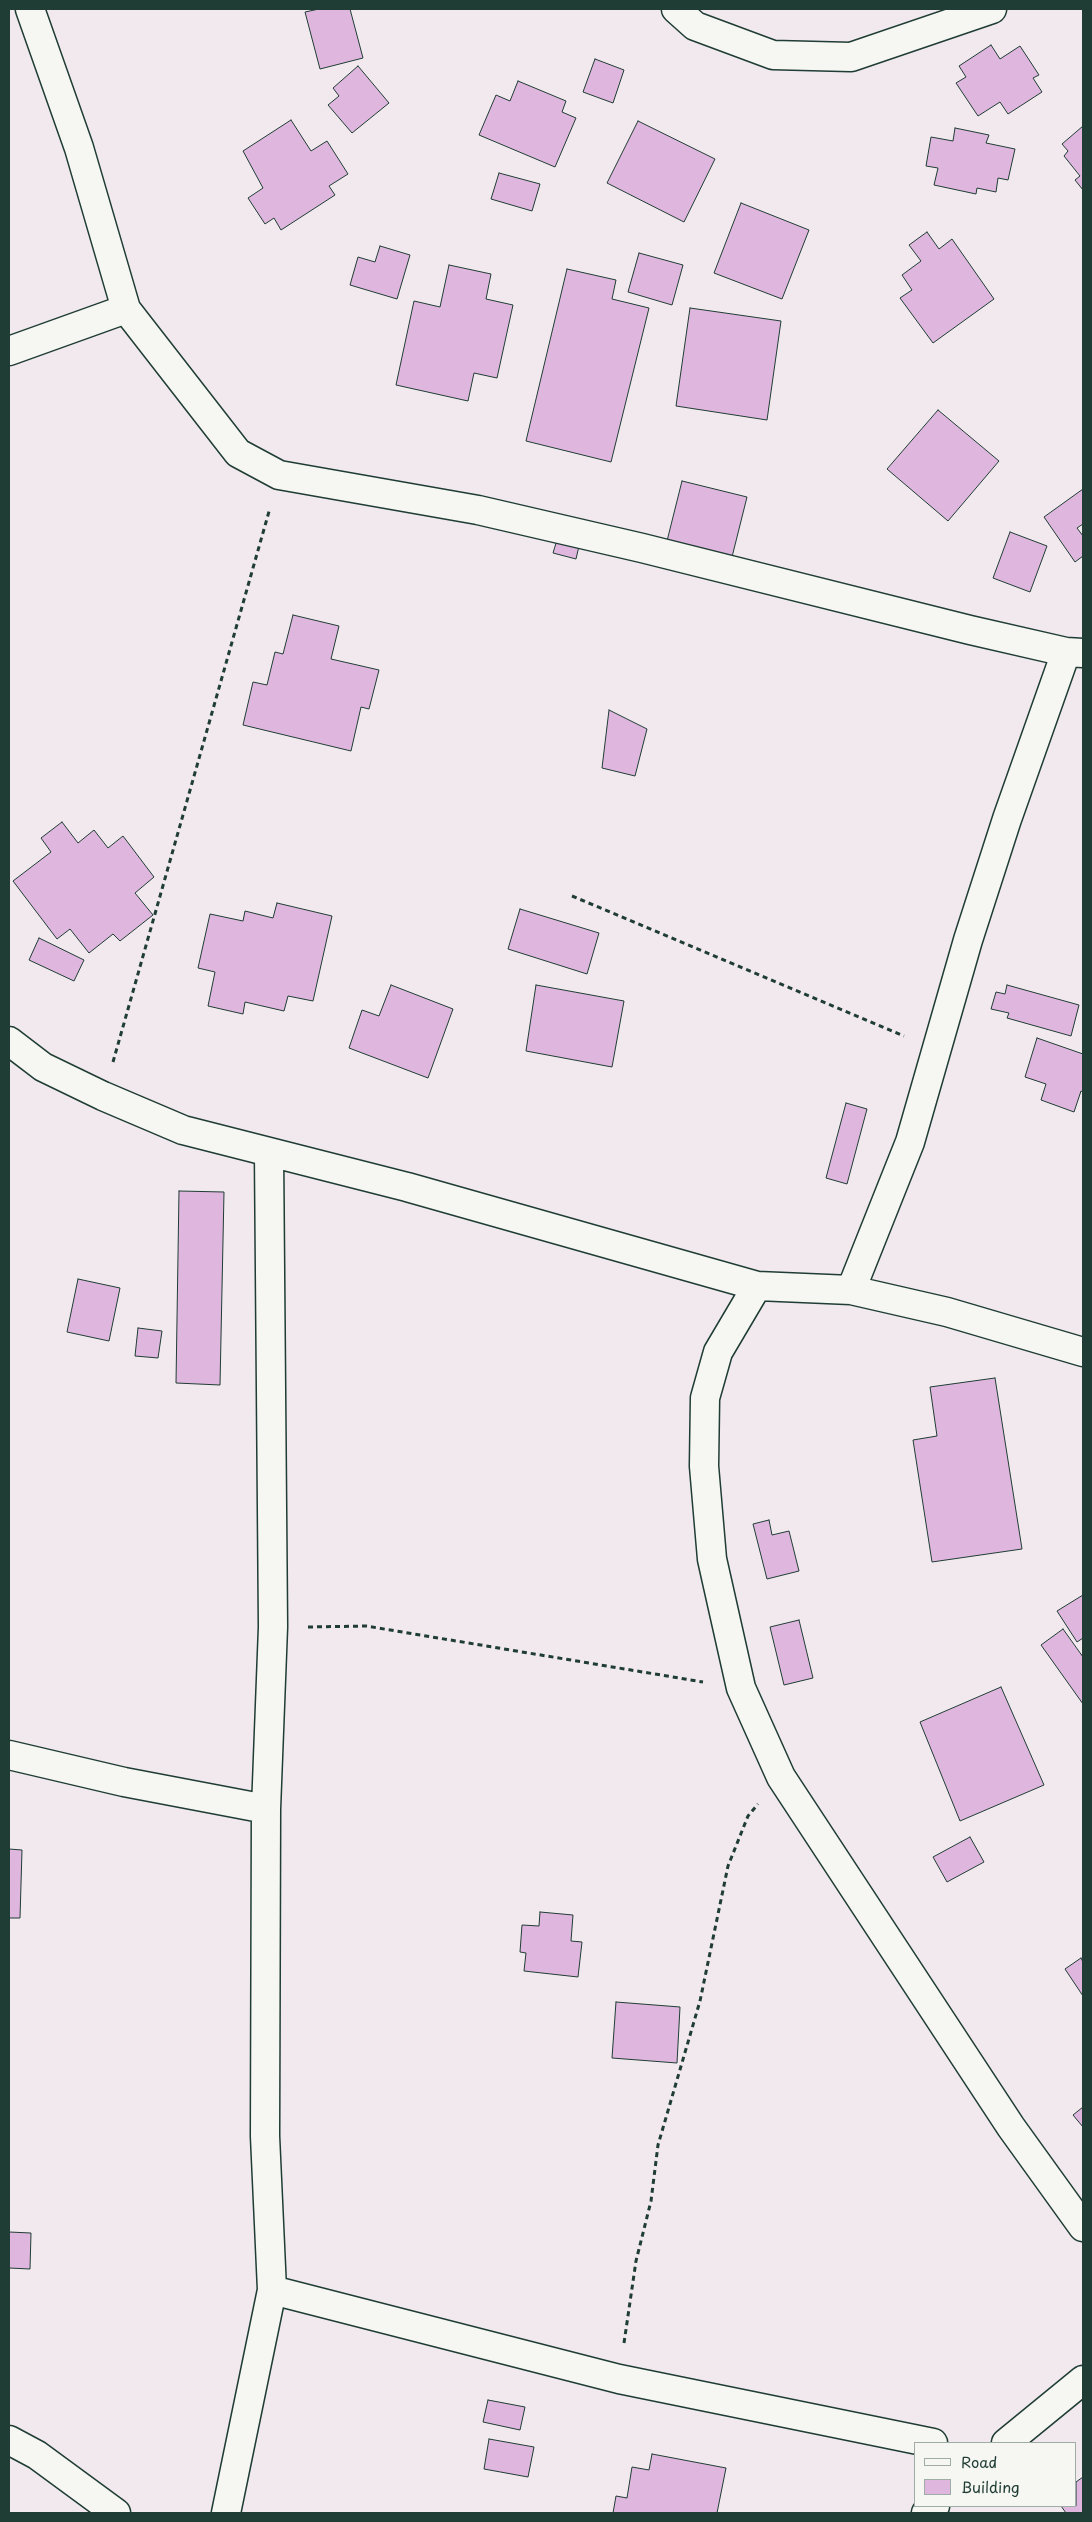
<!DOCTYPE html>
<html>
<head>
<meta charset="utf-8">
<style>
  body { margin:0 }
  #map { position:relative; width:1092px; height:2522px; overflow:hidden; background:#f1e9ee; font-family:"Playpen Sans",sans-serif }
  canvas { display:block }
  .frame { position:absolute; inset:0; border:10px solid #1f3d34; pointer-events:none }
  .legend { position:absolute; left:914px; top:2442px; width:162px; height:65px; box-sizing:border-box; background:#f6f6f2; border:1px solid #a0aca6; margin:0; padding:6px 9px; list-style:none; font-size:15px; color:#1f3d34 }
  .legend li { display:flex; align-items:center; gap:10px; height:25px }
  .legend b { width:25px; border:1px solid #a0aca6 }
</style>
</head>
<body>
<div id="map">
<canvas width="1092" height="2522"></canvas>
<div class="frame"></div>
<ul class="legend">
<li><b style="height:6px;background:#f6f6f2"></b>Road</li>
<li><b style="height:14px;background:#dfb6dd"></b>Building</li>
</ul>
</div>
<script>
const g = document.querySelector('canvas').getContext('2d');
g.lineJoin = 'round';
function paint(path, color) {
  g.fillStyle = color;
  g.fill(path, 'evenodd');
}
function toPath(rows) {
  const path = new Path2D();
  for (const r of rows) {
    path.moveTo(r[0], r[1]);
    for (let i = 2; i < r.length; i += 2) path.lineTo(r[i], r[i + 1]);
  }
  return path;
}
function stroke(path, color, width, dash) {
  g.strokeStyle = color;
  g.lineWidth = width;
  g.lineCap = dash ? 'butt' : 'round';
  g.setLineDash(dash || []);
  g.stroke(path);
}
const building = toPath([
  [319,9,350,9,363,58,320,69,305,12,319,9],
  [991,45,1000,59,1020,46,1039,75,1033,78,1042,92,1008,114,1000,102,978,116,956,83,966,77,959,66,991,45],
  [595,59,624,70,613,103,583,92,595,59],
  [358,66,389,103,352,133,328,105,339,96,333,88,358,66],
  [518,81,566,101,562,112,576,118,555,167,479,135,496,95,510,101,518,81],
  [291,120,311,151,327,141,348,174,329,186,335,195,281,230,274,218,265,224,248,198,263,188,243,151,291,120],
  [638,121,715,159,684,222,607,183,638,121],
  [1083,126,1083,190,1075,180,1080,176,1064,156,1068,151,1062,144,1083,126],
  [955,128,989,135,986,143,1015,149,1008,180,998,178,996,192,977,188,976,194,934,185,938,168,926,166,931,137,953,141,955,128],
  [499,173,540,184,532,211,491,199,499,173],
  [741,203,809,230,782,299,714,273,741,203],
  [927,232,939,249,952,239,994,299,933,343,900,298,912,290,902,275,921,261,909,245,927,232],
  [380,246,410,255,397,299,350,285,358,257,375,262,380,246],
  [639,253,683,265,672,305,628,292,639,253],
  [449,265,491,274,486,299,513,305,497,378,474,373,468,401,396,385,414,301,440,307,449,265],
  [567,269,616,280,612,299,649,308,611,462,526,441,567,269],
  [690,308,781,321,767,420,676,406,690,308],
  [938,410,999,461,948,521,887,469,938,410],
  [682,481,747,497,731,561,666,545,682,481],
  [1083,489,1083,524,1077,528,1083,536,1083,556,1075,562,1044,517,1083,489],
  [1010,532,1047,546,1030,592,993,578,1010,532],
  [557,540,579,546,576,559,553,553,557,540],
  [293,615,339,626,331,659,379,670,369,709,361,707,351,751,243,725,253,682,267,685,275,652,283,654,293,615],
  [609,710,647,729,635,776,602,768,609,710],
  [62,822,78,843,94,830,108,848,123,836,154,877,135,893,153,915,120,941,113,934,89,953,70,929,57,939,13,881,51,852,41,838,62,822],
  [277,903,332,916,313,1001,288,996,284,1011,245,1002,243,1014,208,1006,215,972,198,968,210,914,243,921,245,911,273,918,277,903],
  [520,909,599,933,587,974,508,949,520,909],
  [39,938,84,960,74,981,29,960,39,938],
  [391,985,453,1009,428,1078,349,1048,362,1010,379,1016,391,985],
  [536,985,624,1001,612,1067,526,1051,536,985],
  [1007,985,1079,1005,1071,1036,1007,1018,1009,1013,991,1009,996,992,1005,994,1007,985],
  [1037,1038,1083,1054,1083,1092,1081,1091,1074,1112,1041,1100,1046,1084,1025,1077,1037,1038],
  [846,1103,867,1109,847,1184,826,1178,846,1103],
  [179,1191,224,1192,220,1385,176,1383,179,1191],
  [78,1279,120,1288,109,1341,67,1332,78,1279],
  [138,1328,162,1331,158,1358,135,1356,138,1328],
  [995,1378,1022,1549,932,1562,913,1440,937,1436,930,1387,995,1378],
  [769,1520,772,1535,789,1531,799,1571,767,1579,753,1524,769,1520],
  [1083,1595,1083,1638,1077,1642,1057,1611,1083,1595],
  [799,1620,813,1678,784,1685,770,1627,799,1620],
  [1063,1629,1083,1657,1083,1704,1041,1645,1063,1629],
  [1001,1687,1044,1785,960,1821,920,1722,1001,1687],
  [970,1837,984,1862,947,1882,933,1857,970,1837],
  [9,1849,22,1850,20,1918,9,1918,9,1849],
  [540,1912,573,1915,571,1941,582,1942,578,1977,524,1971,526,1953,520,1952,522,1925,539,1926,540,1912],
  [1081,1958,1083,1962,1083,1996,1065,1969,1081,1958],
  [616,2002,680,2007,677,2063,612,2058,616,2002],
  [1083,2107,1083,2127,1073,2115,1083,2107],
  [9,2232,31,2233,30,2269,9,2268,9,2232],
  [488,2400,525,2407,520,2430,483,2422,488,2400],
  [489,2439,534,2447,528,2477,484,2469,489,2439],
  [652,2454,726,2468,717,2513,613,2513,616,2496,627,2498,632,2467,649,2470,652,2454],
  [1083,2477,1083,2513,1066,2513,1061,2506,1076,2506,1076,2482,1083,2477]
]);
const path = toPath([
  [572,896,904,1036],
  [113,1062,270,508],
  [308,1627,366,1626,703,1682],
  [624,2343,636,2261,651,2201,658,2145,700,2001,728,1866,748,1816,758,1804]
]);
const street = toPath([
  [30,9,79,148,126,309,238,453,279,475,478,510,642,548,970,630,1066,652,1083,653],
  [676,9,695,26,773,55,851,57,992,9],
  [9,351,126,309],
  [9,1041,43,1067,103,1096,183,1130,407,1187,757,1286,851,1290,947,1312,1083,1352],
  [757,1286,718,1352,705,1398,704,1466,712,1559,741,1688,781,1777,1011,2127,1083,2227],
  [851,1290,910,1142,968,940,1007,819,1066,652],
  [9,1755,124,1782,266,1809],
  [272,2290,619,2379,933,2443],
  [9,2440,37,2455,116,2513],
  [1006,2443,1083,2380],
  [226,2513,272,2290,265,2136,266,1809,273,1627,269,1153],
  [926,2513,935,2506]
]);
paint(building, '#dfb6dd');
stroke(building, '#1f3d34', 1);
stroke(street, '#1f3d34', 31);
stroke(path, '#1f3d34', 3, [5, 4]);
stroke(street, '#f6f6f2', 28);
</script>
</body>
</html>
